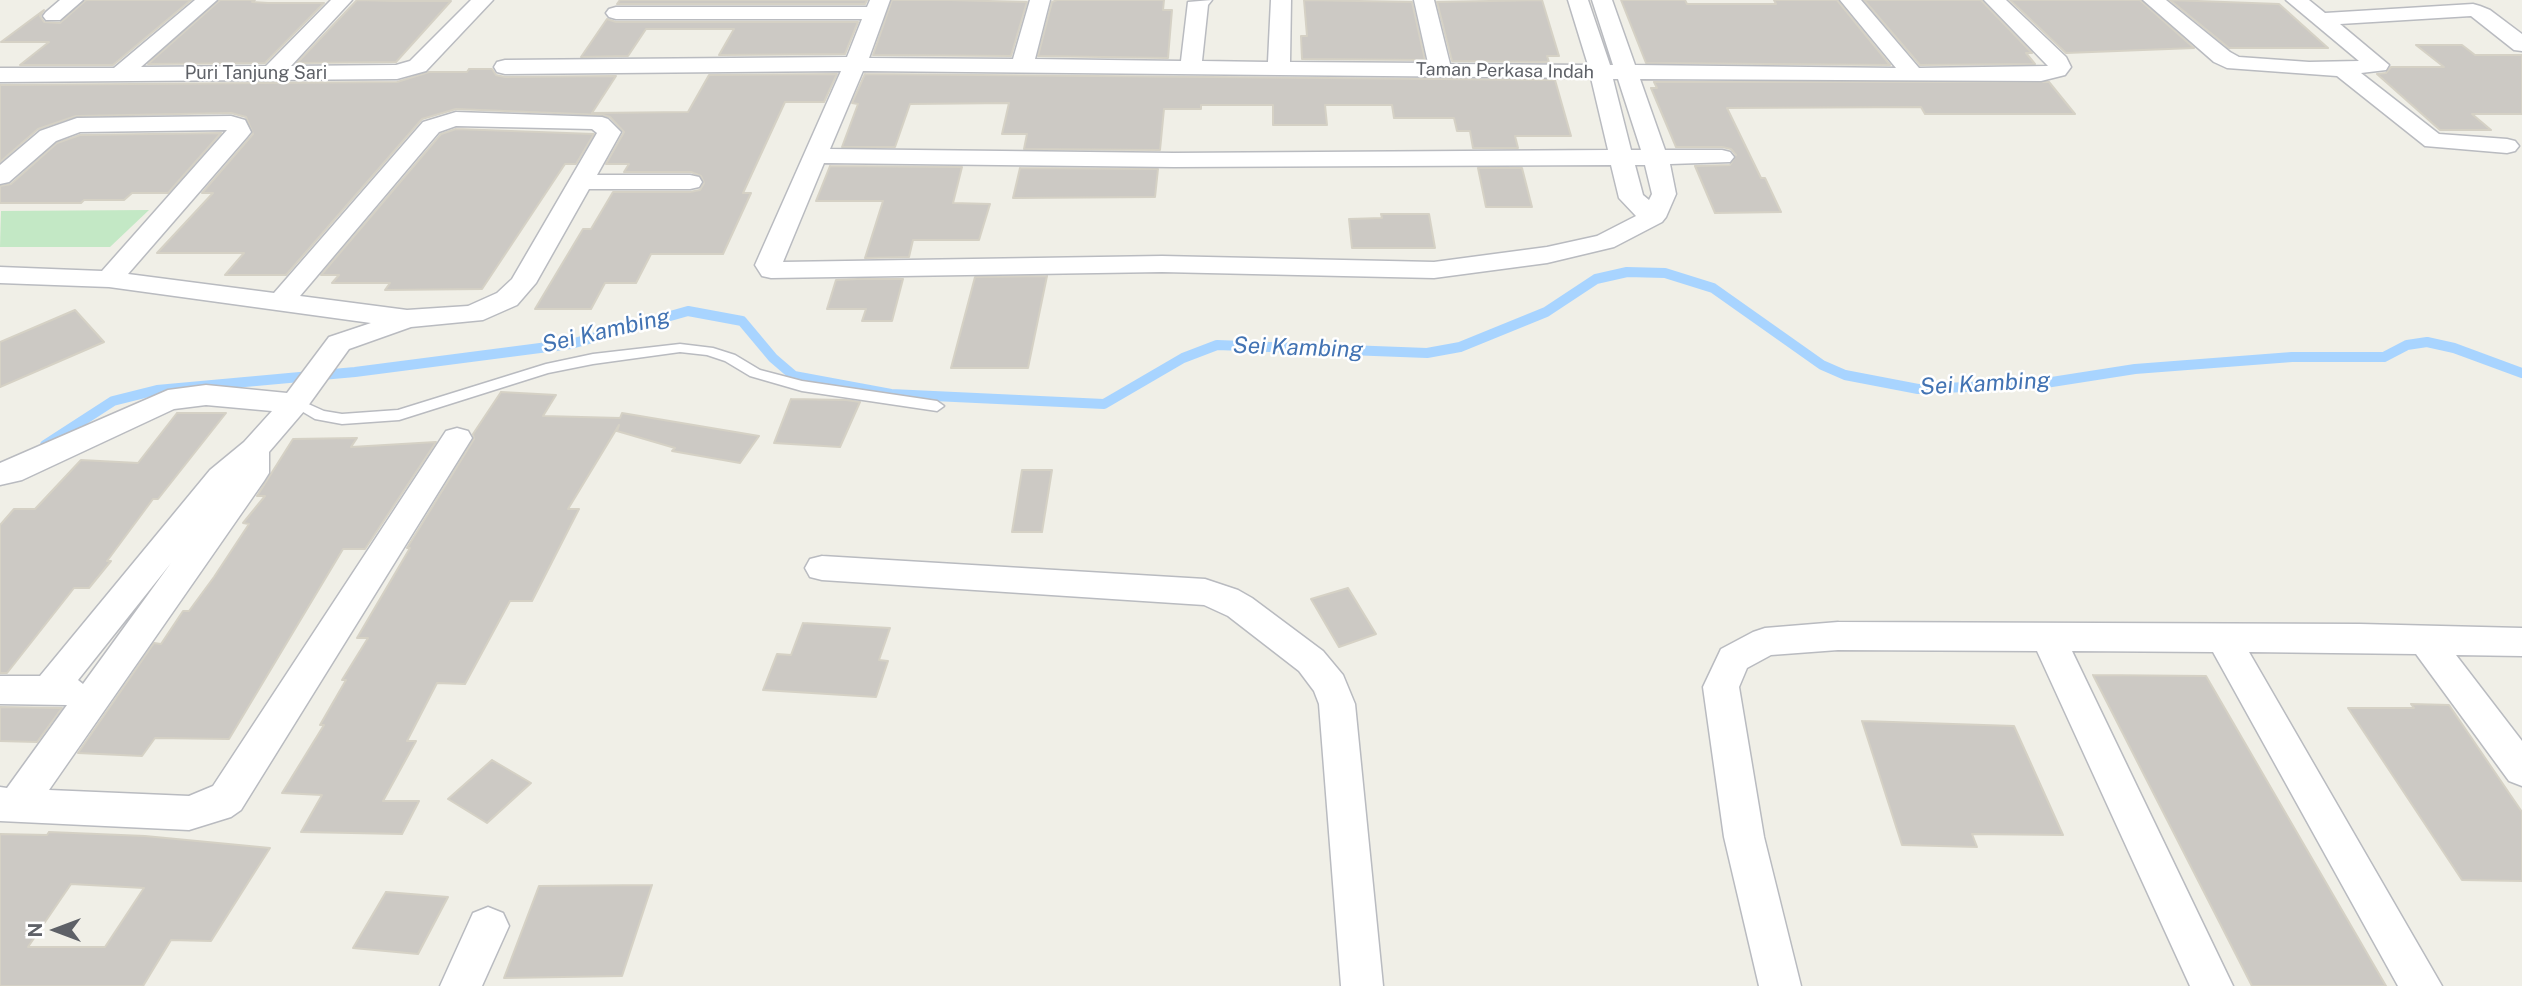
<!DOCTYPE html>
<html>
<head>
<meta charset="utf-8">
<style>
  body { margin:0 }
  #map { position:relative; width:2522px; height:986px; overflow:hidden; background:#f0efe7; font-family:"Public Sans",sans-serif }
  canvas { display:block }
  .north { position:absolute; left:21px; top:895px; width:70px; height:70px; -webkit-text-stroke:5px #fff; paint-order:stroke; rotate:270deg; font-size:19px; font-weight:700; line-height:28px; text-align:center; color:#5e6167 }
  .north::after { content:''; display:block; margin:auto; width:24px; height:32px; background:#5e6167; clip-path:polygon(50% 0,100% 100%,50% 72%,0 100%) }
</style>
</head>
<body>
<div id="map">
<canvas width="2522" height="986"></canvas>
<div class="north">N</div>
</div>
<script>
const g = document.querySelector('canvas').getContext('2d');
g.lineJoin = 'round';
function paint(path, color) {
  g.fillStyle = color;
  g.fill(path, 'evenodd');
}
function toPath(rows) {
  const path = new Path2D();
  for (const r of rows) {
    path.moveTo(r[0], r[1]);
    for (let i = 2; i < r.length; i += 2) path.lineTo(r[i], r[i + 1]);
  }
  return path;
}
function stroke(path, color, width, dash) {
  g.strokeStyle = color;
  g.lineWidth = width;
  g.lineCap = dash ? 'butt' : 'round';
  g.setLineDash(dash || []);
  g.stroke(path);
}
function drawText(font, color, halo, rows, align = 'center') {
  g.font = font + ' "Public Sans",sans-serif';
  g.lineWidth = 5;
  g.setLineDash([]);
  g.textBaseline = 'middle';
  g.strokeStyle = halo;
  g.fillStyle = color;
  for (const [text, x, y, turn = 0] of rows) {
    g.save();
    g.translate(x, y);
    g.rotate((+turn || 0) * Math.PI / 180);
    g.textAlign = isNaN(turn) ? turn : align;
    if (halo) g.strokeText(text, 0, 0);
    g.fillText(text, 0, 0);
    g.restore();
  }
}
const green = toPath([
  [149,210,110,247,0,247,1,211]
]);
const stream = toPath([
  [45,445,113,401,157,390,355,372,571,344,688,311,742,321,773,358,794,376,891,394,1104,404,1183,358,1217,345,1427,353,1460,347,1546,312,1596,279,1627,272,1665,273,1713,288,1822,365,1845,375,1918,389,2039,384,2135,369,2292,357,2384,357,2407,345,2427,342,2454,348,2522,373]
]);
const building = toPath([
  [86,0,191,0,113,65,20,65,49,42,1,42,44,10,40,16,44,22,60,23,86,0],
  [220,0,255,0,252,2,268,3,324,3,265,63,148,64,220,0],
  [357,0,393,1,451,1,396,62,297,63,357,0],
  [620,0,867,0,865,4,617,4,620,0],
  [892,0,949,0,1027,2,1011,56,873,55,892,0],
  [1057,0,1164,0,1163,10,1172,10,1168,58,1038,56,1052,2,1057,0],
  [1304,0,1412,2,1425,60,1302,59,1301,36,1307,36,1304,0],
  [1542,0,1559,56,1547,56,1549,62,1452,61,1437,2,1542,0],
  [1621,0,1685,0,1687,4,1776,4,1774,0,1837,0,1890,65,1646,63,1621,0],
  [1864,0,1981,0,2032,53,2026,53,2035,64,1920,65,1864,0],
  [2010,0,2140,0,2194,48,2066,53,2010,0],
  [2170,0,2279,4,2328,48,2229,48,2170,0],
  [607,19,616,22,858,22,845,54,719,55,734,29,646,29,628,56,581,57,607,19],
  [2416,45,2462,45,2475,55,2522,55,2522,114,2472,114,2491,130,2440,130,2377,74,2386,73,2391,67,2444,67,2416,45],
  [469,69,492,69,496,75,505,77,616,76,592,113,688,112,709,75,837,74,824,102,785,102,743,193,751,193,723,254,651,254,636,283,605,283,591,309,535,309,583,229,591,229,613,192,690,192,700,190,704,183,701,176,691,172,624,172,629,164,606,164,624,132,610,117,603,115,456,109,422,119,286,275,225,275,244,253,157,253,213,193,202,193,253,134,246,117,231,113,76,116,38,129,0,162,0,85,397,82,429,72,467,72,469,69],
  [865,74,1555,80,1571,136,1515,136,1518,148,1473,148,1470,131,1457,131,1454,118,1394,118,1392,105,1325,105,1327,125,1273,125,1273,105,1201,105,1201,109,1164,109,1160,150,1024,149,1027,134,1002,134,1009,103,910,104,895,147,842,147,858,104,852,103,865,74],
  [1654,82,2049,82,2075,114,1925,114,1921,107,1727,108,1761,178,1765,178,1781,212,1715,213,1695,166,1730,165,1736,155,1731,149,1722,147,1676,147,1651,88,1657,88,1654,82],
  [456,129,594,134,576,164,565,164,482,289,385,290,390,283,332,283,339,275,321,275,441,134,456,129],
  [221,133,168,193,132,193,124,200,84,200,81,203,0,203,0,186,11,184,57,143,80,135,221,133],
  [830,166,962,167,953,203,990,204,979,240,913,240,909,257,865,258,883,201,816,201,830,166],
  [1020,168,1158,169,1155,197,1013,198,1020,168],
  [1478,168,1522,168,1532,207,1486,207,1478,168],
  [1381,214,1429,214,1435,248,1352,248,1349,219,1382,218,1381,214],
  [1047,276,1028,368,951,368,975,277,1047,276],
  [858,279,903,279,892,321,862,321,866,309,827,309,836,280,858,279],
  [75,310,104,342,0,387,0,342,75,310],
  [501,392,556,395,543,416,620,418,622,413,759,436,740,463,672,451,675,448,617,431,619,425,568,509,579,509,532,601,510,601,465,684,437,683,407,741,416,741,383,801,419,801,402,834,301,832,322,795,282,793,324,725,320,725,346,680,342,680,368,638,357,638,410,548,407,548,474,439,473,434,501,392],
  [791,399,846,400,860,402,840,447,774,443,791,399],
  [177,413,226,413,158,499,153,499,107,561,111,561,89,588,74,588,7,673,0,673,0,525,14,509,35,509,81,460,138,463,177,413],
  [357,438,351,447,436,442,365,549,343,549,229,739,155,738,142,756,78,753,154,643,161,644,183,611,189,611,214,577,249,524,243,523,265,496,257,496,293,439,357,438],
  [1022,470,1052,470,1042,532,1012,532,1022,470],
  [1348,588,1376,634,1339,647,1311,599,1348,588],
  [803,623,890,628,879,660,888,661,876,697,763,690,777,654,791,655,803,623],
  [2093,675,2206,676,2386,986,2252,986,2093,675],
  [2411,704,2449,705,2522,812,2522,881,2462,880,2348,708,2414,708,2411,704],
  [0,707,62,708,37,742,0,741,0,707],
  [1862,721,2014,726,2063,835,1972,834,1977,847,1902,845,1862,721],
  [492,760,531,783,487,823,448,799,492,760],
  [49,832,145,836,270,848,211,941,171,940,143,986,0,986,0,834,47,835,49,832],
  [71,884,144,888,105,947,28,947,71,884],
  [652,885,622,976,504,978,539,886,652,885],
  [386,892,448,897,418,954,353,948,386,892]
]);
const lane = toPath([
  [680,344,713,348,735,355,760,370,802,381,937,401,944,406,937,411,802,391,750,376,725,361,707,355,680,352,593,364,548,373,399,420,342,424,315,419,288,403,295,398,324,411,342,414,398,410,546,364,593,354,680,344]
]);
const street = toPath([
  [60,0,83,0,60,20,46,20,43,16,46,12,60,0],
  [195,0,217,0,141,67,266,66,331,0,352,0,291,66,396,65,410,61,471,0,493,0,426,71,397,79,0,82,0,68,114,68,195,0],
  [870,0,890,0,869,58,1013,59,1030,0,1050,0,1035,59,1181,61,1188,2,1212,0,1208,5,1202,61,1268,62,1271,0,1291,0,1290,62,1428,63,1414,0,1434,0,1450,64,1588,65,1568,0,1588,0,1610,65,1613,65,1592,0,1612,0,1635,65,1896,68,1840,0,1861,0,1919,68,2048,66,1984,0,2006,0,2066,57,2071,67,2065,75,2041,81,1640,79,1665,150,1722,150,1730,152,1734,157,1730,162,1670,164,1676,194,1666,217,1662,222,1614,247,1547,263,1434,278,1162,272,771,278,762,276,755,265,841,71,505,74,497,72,494,67,497,62,505,60,847,57,862,19,616,19,609,17,606,13,609,9,616,7,867,7,870,0],
  [863,71,1591,78,1608,150,1174,153,830,149,863,71],
  [1613,79,1618,79,1641,150,1631,150,1613,79],
  [824,163,1174,167,1611,165,1619,198,1636,216,1597,236,1547,247,1434,262,1162,256,783,262,824,163],
  [1635,165,1645,165,1652,194,1649,200,1643,195,1635,165],
  [2143,0,2166,0,2230,52,2239,57,2309,62,2359,61,2286,0,2309,0,2325,13,2473,4,2480,6,2490,10,2522,34,2522,51,2514,50,2471,16,2340,24,2389,65,2386,70,2361,73,2439,134,2507,139,2515,141,2519,146,2515,151,2507,153,2425,146,2337,76,2227,68,2214,62,2143,0],
  [456,112,602,117,608,119,621,132,597,175,690,175,699,177,702,182,699,187,690,189,589,189,536,283,517,305,483,320,411,327,349,349,305,410,269,452,269,473,264,481,49,790,189,796,213,786,446,431,457,428,468,431,472,438,241,810,231,817,189,830,0,821,0,787,7,788,67,705,0,704,0,676,40,676,210,470,244,442,272,411,206,405,174,409,22,480,0,485,0,463,168,390,206,385,287,393,329,337,371,323,109,287,0,283,0,267,102,271,227,130,80,132,56,141,9,182,0,184,0,165,40,131,77,118,231,116,245,120,251,132,247,137,128,274,274,293,423,122,456,112],
  [456,126,592,129,597,133,512,279,497,293,468,306,407,310,300,296,439,132,456,126],
  [171,563,83,684,78,680,171,563],
  [822,556,1205,579,1238,590,1252,598,1323,651,1343,675,1355,704,1383,986,1341,986,1319,704,1314,691,1299,671,1228,616,1204,605,822,580,810,577,805,568,810,559,822,556],
  [1838,622,2360,624,2522,628,2522,656,2456,655,2522,741,2522,786,2509,781,2416,654,2249,652,2442,986,2398,986,2213,652,2072,651,2233,986,2190,986,2037,651,1838,650,1771,655,1747,668,1739,687,1764,837,1801,986,1759,986,1724,837,1703,687,1721,649,1753,632,1765,628,1838,622],
  [488,907,503,913,509,926,482,986,440,986,473,913,488,907]
]);
const farStreetnames = [
  ["Taman Perkasa Indah",1505,71,1],
  ["Puri Tanjung Sari",256,73]
];
const waterNames = [
  ["Sei Kambing",606,331,-13],
  ["Sei Kambing",1298,348,2],
  ["Sei Kambing",1985,384,-3]
];
paint(green, '#c3e8c5');
stroke(stream, '#a8d4ff', 10);
paint(building, '#ccc9c4');
stroke(building, '#d5d1c5', 2);
stroke(lane, '#b9bbc0', 3);
stroke(street, '#b9bbc0', 3);
paint(lane, '#fff');
paint(street, '#fff');
drawText('18px', '#5e6167', '#fff', farStreetnames);
drawText('italic 23px', '#4273b3', '#fff', waterNames);
</script>
</body>
</html>
